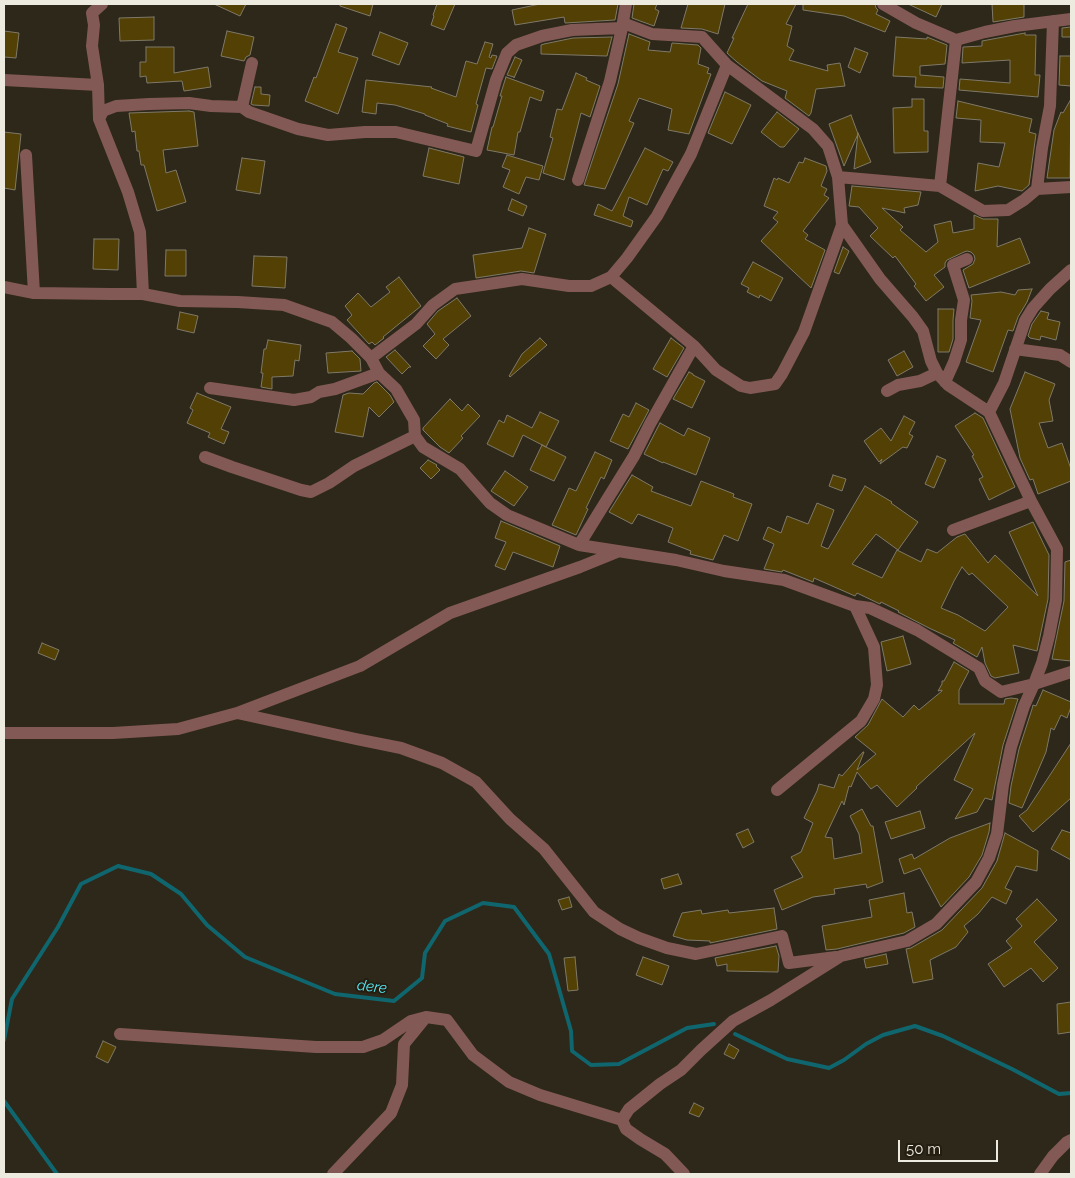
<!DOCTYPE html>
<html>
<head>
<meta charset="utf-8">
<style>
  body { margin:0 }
  #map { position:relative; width:1075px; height:1178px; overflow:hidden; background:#2d2819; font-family:Raleway,sans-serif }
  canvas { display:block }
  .frame { position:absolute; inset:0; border:5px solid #edeae0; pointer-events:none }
  .scale { position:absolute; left:898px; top:1140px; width:100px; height:22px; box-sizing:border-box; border:2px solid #edeae0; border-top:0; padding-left:6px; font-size:15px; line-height:18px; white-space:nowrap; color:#edeae0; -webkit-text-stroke:4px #231e10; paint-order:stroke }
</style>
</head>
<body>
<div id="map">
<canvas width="1075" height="1178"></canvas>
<div class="frame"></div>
<div class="scale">50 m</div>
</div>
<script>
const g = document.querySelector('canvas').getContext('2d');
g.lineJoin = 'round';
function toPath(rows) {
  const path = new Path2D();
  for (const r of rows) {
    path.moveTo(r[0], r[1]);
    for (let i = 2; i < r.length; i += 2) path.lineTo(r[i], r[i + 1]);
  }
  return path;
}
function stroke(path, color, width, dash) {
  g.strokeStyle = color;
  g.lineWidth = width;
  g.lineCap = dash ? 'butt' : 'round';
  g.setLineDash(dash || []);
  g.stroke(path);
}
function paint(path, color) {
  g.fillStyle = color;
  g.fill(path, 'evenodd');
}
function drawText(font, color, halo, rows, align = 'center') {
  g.font = font + ' Raleway,sans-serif';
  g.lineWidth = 4;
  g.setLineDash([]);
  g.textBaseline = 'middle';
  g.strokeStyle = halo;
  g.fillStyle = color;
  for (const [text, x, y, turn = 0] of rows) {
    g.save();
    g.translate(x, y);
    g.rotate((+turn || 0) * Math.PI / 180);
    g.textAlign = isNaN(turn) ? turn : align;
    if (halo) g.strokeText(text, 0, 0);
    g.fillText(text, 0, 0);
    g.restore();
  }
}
const stream = toPath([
  [735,1034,787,1059,829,1068,844,1060,866,1044,883,1035,915,1026,943,1036,1012,1069,1059,1094,1071,1093],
  [4,1040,12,999,58,927,81,884,118,866,151,874,181,894,207,925,245,957,335,994,394,1001,422,978,425,953,445,921,483,903,514,907,549,954,571,1031,572,1051,591,1065,619,1064,687,1028,714,1024],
  [4,1101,57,1174]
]);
const building = toPath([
  [214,4,246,4,240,16,214,4],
  [340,4,373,4,370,16,340,6,340,4],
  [437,4,455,4,444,30,431,25,434,16,433,15,437,4],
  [540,4,618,4,615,20,565,23,564,17,515,25,512,10,540,4],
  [634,4,657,4,655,9,659,11,654,26,632,18,634,4],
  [688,4,725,4,718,34,702,29,681,28,688,4],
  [748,4,796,4,786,24,792,26,787,46,794,50,789,60,828,71,827,65,840,63,845,86,816,89,811,113,809,116,785,98,787,91,762,81,737,62,727,53,734,38,732,38,748,4],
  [803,4,875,4,876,8,878,10,876,14,890,21,885,32,844,16,803,10,803,4],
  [908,4,942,4,936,17,908,4],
  [992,4,1024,4,1024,17,993,22,992,4],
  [154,17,154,40,120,41,119,18,154,17],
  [336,24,347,28,338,52,358,58,338,114,305,101,314,77,316,78,336,24],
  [1071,27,1071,37,1062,37,1062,28,1071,27],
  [4,31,19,33,16,58,4,57,4,31],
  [227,31,254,37,250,55,246,57,244,61,221,56,227,31],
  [380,32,408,43,399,65,372,55,380,32],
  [1025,33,1025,35,1036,35,1035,75,1040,75,1038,97,959,90,960,79,1010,83,1010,60,962,63,963,47,982,46,982,41,1025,33],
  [629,34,650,42,648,50,670,52,672,43,698,45,701,48,698,64,709,68,707,73,711,74,689,134,668,130,672,109,639,98,629,121,634,123,605,189,584,185,618,84,629,34],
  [612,37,607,56,541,54,541,45,544,44,573,38,612,37],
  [896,37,927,39,927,37,947,45,945,64,920,66,920,75,944,77,943,88,915,87,916,77,893,76,896,37],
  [485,42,493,44,489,57,491,58,492,55,497,56,492,69,486,68,476,104,478,105,471,132,447,126,448,124,425,115,425,114,395,105,377,103,376,114,362,112,366,80,432,87,431,88,456,97,466,61,477,64,485,42],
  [146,47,174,47,174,73,208,67,211,87,184,91,182,81,147,83,146,76,140,77,140,62,146,62,146,47],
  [855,48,868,53,860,73,848,67,855,48],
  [1060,56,1071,56,1071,86,1059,85,1060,56],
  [515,57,522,60,514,78,514,77,507,75,515,57],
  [576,73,587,78,586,80,600,86,590,117,581,113,564,180,543,173,553,138,550,137,557,109,562,110,576,73],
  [506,77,544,91,541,101,530,97,520,132,518,132,514,155,487,150,492,127,493,127,502,96,500,96,506,77],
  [255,87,261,87,261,94,270,95,269,106,253,105,251,104,255,87],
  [725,92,751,105,732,144,708,133,725,92],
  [912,99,924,99,924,131,928,131,928,152,894,153,893,108,912,107,912,99],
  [1071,99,1070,178,1047,178,1054,130,1061,112,1063,113,1071,99],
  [958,101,1032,119,1029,132,1036,134,1029,185,1022,191,998,186,975,191,978,163,999,167,1005,143,980,142,981,120,956,118,958,101],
  [189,111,194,112,198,146,163,150,166,173,176,170,186,202,157,211,144,165,141,165,139,151,137,151,135,131,132,132,129,113,189,111],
  [777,112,799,129,784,147,780,147,761,132,777,112],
  [851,115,858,134,844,166,829,124,851,115],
  [4,132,21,134,15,190,4,188,4,132],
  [858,133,871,162,854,169,858,133],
  [429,148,464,157,459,184,423,176,429,148],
  [645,148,673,162,668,171,663,169,647,205,629,197,623,216,633,221,631,227,594,215,598,204,612,211,645,148],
  [507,155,543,166,539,180,526,177,519,194,503,187,510,170,502,167,507,155],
  [242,158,265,161,260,194,236,190,242,158],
  [805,158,826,166,827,171,821,186,827,189,824,195,829,198,803,231,808,235,805,239,825,250,811,288,761,241,778,222,773,218,778,212,764,206,774,178,777,180,778,178,789,183,799,162,803,163,805,158],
  [852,186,921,192,918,205,904,208,905,213,882,208,903,227,900,230,926,252,938,242,934,225,951,221,953,233,974,229,974,215,983,219,998,219,997,247,1020,238,1030,263,969,288,963,270,973,264,975,259,974,255,971,252,967,251,964,252,947,260,945,263,945,267,934,275,944,287,926,301,914,286,916,284,895,256,893,258,870,236,878,228,859,207,849,206,852,186],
  [512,199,527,206,523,216,508,210,512,199],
  [529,228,546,234,534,273,521,271,476,278,473,255,522,248,529,228],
  [94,239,119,239,118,270,93,269,94,239],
  [843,247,849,251,839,274,834,272,843,247],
  [166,250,186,250,186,276,165,276,166,250],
  [254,256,287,257,285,288,252,286,254,256],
  [753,262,783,278,771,301,760,295,759,298,747,292,749,288,741,284,753,262],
  [399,277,421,306,383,337,384,338,375,345,372,342,369,344,347,320,352,315,345,306,358,293,371,307,390,292,386,287,399,277],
  [1032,289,1027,302,1018,317,1013,331,1008,330,993,372,966,362,981,320,970,318,972,301,971,295,1001,292,1015,295,1018,290,1032,289],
  [457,298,471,316,443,339,449,345,436,359,423,346,435,334,427,324,438,311,457,298],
  [938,309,954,309,953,320,953,339,949,352,938,352,938,309],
  [1041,311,1049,313,1047,319,1060,322,1056,340,1041,336,1040,340,1030,338,1028,336,1032,324,1041,311],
  [180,312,198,316,194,333,177,329,180,312],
  [540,338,547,345,510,377,509,376,522,354,540,338],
  [671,338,684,348,667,377,653,369,671,338],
  [268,340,301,345,299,361,295,360,293,376,272,377,272,389,261,387,263,373,261,373,264,349,266,349,268,340],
  [395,350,411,367,409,367,402,374,386,357,395,350],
  [352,351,360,359,361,371,328,373,326,353,352,351],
  [904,351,913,367,897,376,888,360,904,351],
  [689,372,693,374,693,375,705,381,692,408,673,399,689,372],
  [1025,372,1055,384,1049,400,1053,421,1039,423,1048,448,1062,443,1071,469,1071,481,1038,494,1033,479,1030,480,1020,458,1010,409,1025,372],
  [377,382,390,395,394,402,379,417,369,407,363,437,335,432,343,395,349,393,363,394,374,383,377,382],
  [197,393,231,407,221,429,229,432,224,444,208,437,210,433,187,423,193,410,190,408,197,393],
  [450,399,462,411,468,404,480,416,461,436,463,438,449,453,440,447,423,430,423,428,450,399],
  [636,403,649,410,628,449,610,441,623,414,629,417,636,403],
  [540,412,559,421,546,447,523,435,513,457,487,444,499,420,504,423,507,415,532,428,540,412],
  [975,413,983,418,1015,487,989,500,979,479,983,477,972,456,974,455,955,426,975,413],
  [904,416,915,422,909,434,913,436,907,448,903,447,880,464,882,459,879,462,864,441,881,428,891,441,904,416],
  [660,423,684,436,688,428,710,438,696,475,663,462,663,463,644,454,660,423],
  [542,445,566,457,554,481,530,470,542,445],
  [595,452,612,460,604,479,601,477,586,508,588,509,576,535,552,525,569,488,576,491,595,452],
  [937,456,946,460,934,488,925,484,937,456],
  [428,460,437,465,436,466,440,470,431,479,420,468,428,460],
  [505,471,528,487,514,506,491,491,505,471],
  [632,475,653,487,651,491,691,506,701,481,734,494,733,497,752,504,738,541,724,535,713,560,690,554,691,551,668,542,673,528,638,514,632,524,609,512,632,475],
  [833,475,846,479,842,491,829,486,833,475],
  [865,486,892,502,891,503,918,522,898,550,876,534,852,564,882,578,897,550,921,562,927,549,937,553,957,537,965,534,988,563,995,555,1038,596,1009,532,1033,522,1049,555,1048,599,1037,651,1013,645,1019,673,995,678,991,676,985,663,982,647,977,657,953,643,955,640,929,628,898,612,899,611,881,602,880,604,857,593,855,596,814,578,813,582,783,570,782,572,764,569,774,544,763,539,768,527,781,533,787,516,808,524,817,503,834,510,821,546,828,549,865,486],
  [962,567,969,575,972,573,1008,607,985,631,958,615,941,608,954,581,962,567],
  [501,521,560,546,553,567,513,552,505,570,495,566,506,542,495,538,501,521],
  [1071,560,1071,661,1052,659,1064,601,1065,562,1071,560],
  [903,636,911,664,887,671,881,642,903,636],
  [42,643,59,650,55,660,38,653,42,643],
  [954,662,969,671,959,690,959,704,1004,704,1005,699,1011,698,1018,699,1003,745,992,800,985,798,977,812,955,819,973,789,954,780,975,733,916,787,917,788,897,807,877,785,871,789,857,772,851,787,849,786,844,805,842,801,825,837,832,838,834,859,862,853,859,834,850,816,862,809,871,826,873,826,883,882,867,888,866,884,834,889,835,894,813,897,782,910,774,890,803,877,791,857,801,852,813,823,804,818,817,791,819,784,834,788,839,774,842,776,863,752,864,752,857,770,876,754,855,737,868,725,882,699,903,717,914,705,919,710,942,691,942,690,938,691,942,684,942,681,944,681,954,662],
  [1043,690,1071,702,1071,707,1067,718,1061,715,1054,730,1051,728,1046,752,1022,808,1009,803,1011,786,1019,749,1032,709,1033,705,1036,706,1043,690],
  [1071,743,1071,798,1033,832,1019,816,1027,810,1071,743],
  [920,811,925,828,891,839,885,822,920,811],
  [990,823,989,832,982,855,969,877,941,907,920,868,904,874,899,859,912,854,914,859,950,838,990,823],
  [748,829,754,842,743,848,736,834,748,829],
  [1062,830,1071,833,1071,860,1051,849,1062,830],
  [1005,833,1038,851,1037,871,1016,866,1005,888,1012,891,1006,904,992,897,978,914,964,926,968,932,956,947,930,960,933,979,913,983,906,949,911,948,942,930,982,888,997,861,1005,833],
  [678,874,682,884,664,889,661,879,678,874],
  [904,893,907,913,912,912,915,927,904,933,837,949,826,950,822,926,872,917,869,900,904,893],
  [569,897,572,907,562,910,558,900,569,897],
  [1037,899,1057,920,1034,942,1058,968,1043,982,1031,968,1004,987,988,964,1012,948,1006,941,1022,926,1016,919,1037,899],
  [774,908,777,929,710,943,710,941,687,940,673,936,682,913,701,910,702,914,728,910,729,913,774,908],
  [776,946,779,956,778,972,727,971,727,964,717,966,715,958,776,946],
  [886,954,888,964,866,968,864,959,886,954],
  [575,957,578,990,568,991,564,958,575,957],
  [643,957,669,966,662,985,636,975,643,957],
  [1071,1002,1071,1032,1058,1034,1057,1004,1071,1002],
  [103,1041,116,1047,108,1063,96,1057,103,1041],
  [729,1044,739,1050,734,1059,724,1054,729,1044],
  [694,1103,704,1108,699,1117,689,1113,694,1103]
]);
const minor = toPath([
  [883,4,916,23,956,40,985,32,1015,26,1071,19],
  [4,80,98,85],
  [242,107,252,63],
  [99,119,98,85,92,46,94,25,92,13,102,4],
  [26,155,34,293],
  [838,177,940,186,983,211,1008,210,1024,200,1037,189,1042,148,1050,106,1053,21],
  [578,180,610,81,622,28,626,4],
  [940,186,956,40],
  [1037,189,1071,187],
  [611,277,694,346,716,370,741,386,750,388,775,384,782,374,804,332,842,225,838,177,828,146,813,129,727,65,702,37,652,34,623,23],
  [4,287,34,293,111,294,143,294,180,301,238,302,284,305,332,322,351,338,371,358,379,373,396,389,414,420,415,436,423,447,460,469,490,503,507,515,579,545,676,560,724,571,784,580,855,606,870,608,917,630,979,668,985,681,1001,692,1034,684],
  [143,294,140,232,128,192,99,119,103,111,116,106,149,104,189,103,211,106,242,107,249,112,298,129,328,135,365,132,396,132,476,151,496,80,507,53,516,45,542,36,572,30,622,28],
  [1015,349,1060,355,1071,362],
  [371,358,416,324,433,305,455,289,522,279,569,286,591,286,611,277,627,258,657,216,691,154,727,65],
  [945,382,954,362,961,340,961,320,964,300,953,265,967,259],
  [210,388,294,400,311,397,319,392,335,389,379,373],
  [887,391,898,385,920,381,937,373],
  [989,412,1004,383,1025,321,1033,308,1050,289,1071,270],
  [205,457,232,467,301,490,311,492,329,483,354,466,415,436],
  [953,530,1031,501],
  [579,545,634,456,650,424,694,346],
  [237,713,356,739,401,748,442,763,476,782,510,819,544,849,594,912,620,929,639,938,667,948,696,954,782,936,789,963,836,957],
  [4,733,113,733,178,729,237,713,360,666,450,613,580,567,617,552],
  [777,790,861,721,874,699,877,685,874,647,855,606],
  [120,1034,316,1047,363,1047,383,1040,411,1021,426,1017],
  [333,1174,391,1113,402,1085,404,1044,426,1017,447,1020,473,1055,509,1082,540,1095,622,1120],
  [684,1174,665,1154,640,1139,626,1129,622,1120,629,1109,660,1084,681,1070,701,1050,733,1021,771,1000,841,956,907,941,936,924,976,882,989,858,997,834,1003,785,1011,747,1024,706,1034,684,1042,663,1049,636,1056,600,1057,549,1031,501,989,412,948,385,937,373,931,361,923,331,913,317,880,279,842,225],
  [1040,1174,1053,1156,1067,1142,1071,1140]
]);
const tertiary = toPath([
  [1034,684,1071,672]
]);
const waterNames = [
  ["dere",372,987,7]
];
stroke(stream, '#10666e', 4);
paint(building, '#524004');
stroke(building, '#7f7968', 1);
stroke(minor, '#835955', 12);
stroke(tertiary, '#835955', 12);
drawText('italic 15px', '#59ebfb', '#231e10', waterNames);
</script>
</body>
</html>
